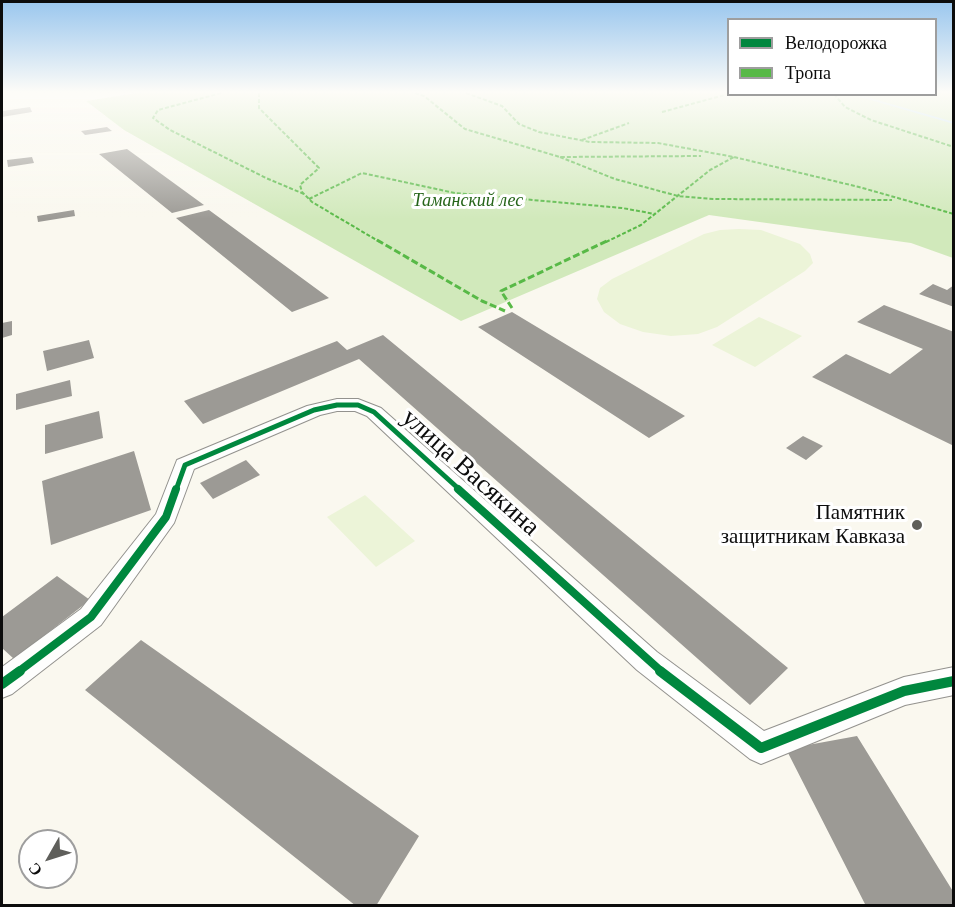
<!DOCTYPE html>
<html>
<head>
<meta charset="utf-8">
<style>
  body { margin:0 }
  #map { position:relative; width:955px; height:907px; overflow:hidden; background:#faf8ef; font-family:Georgia,serif }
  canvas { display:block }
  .frame { position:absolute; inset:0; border:3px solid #0c0c0c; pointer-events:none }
  .legend { position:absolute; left:727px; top:18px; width:210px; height:78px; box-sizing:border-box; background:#fff; border:2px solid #9e9e9e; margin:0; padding:8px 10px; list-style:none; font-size:18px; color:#0c0c0c }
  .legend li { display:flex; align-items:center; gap:12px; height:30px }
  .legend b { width:30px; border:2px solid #9e9e9e }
  .north { position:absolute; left:18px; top:829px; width:60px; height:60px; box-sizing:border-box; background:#fff; border:2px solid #9e9e9e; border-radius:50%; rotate:231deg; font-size:16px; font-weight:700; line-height:24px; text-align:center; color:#0c0c0c }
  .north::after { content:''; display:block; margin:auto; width:21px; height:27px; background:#5f5f5b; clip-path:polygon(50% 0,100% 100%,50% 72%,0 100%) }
</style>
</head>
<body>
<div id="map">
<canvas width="955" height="907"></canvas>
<div class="frame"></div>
<ul class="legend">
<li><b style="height:8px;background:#00873e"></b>Велодорожка</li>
<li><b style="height:8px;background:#58b947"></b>Тропа</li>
</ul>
<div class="north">С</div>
</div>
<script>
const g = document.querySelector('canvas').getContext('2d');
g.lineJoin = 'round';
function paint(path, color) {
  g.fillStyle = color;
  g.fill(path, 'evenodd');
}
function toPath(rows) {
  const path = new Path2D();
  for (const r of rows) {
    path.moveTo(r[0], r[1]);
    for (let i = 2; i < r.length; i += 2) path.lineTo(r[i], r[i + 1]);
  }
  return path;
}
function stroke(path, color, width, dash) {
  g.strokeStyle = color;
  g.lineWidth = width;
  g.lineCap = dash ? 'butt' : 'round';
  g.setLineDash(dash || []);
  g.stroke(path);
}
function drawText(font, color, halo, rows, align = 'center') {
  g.font = font + ' Georgia,serif';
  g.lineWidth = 6;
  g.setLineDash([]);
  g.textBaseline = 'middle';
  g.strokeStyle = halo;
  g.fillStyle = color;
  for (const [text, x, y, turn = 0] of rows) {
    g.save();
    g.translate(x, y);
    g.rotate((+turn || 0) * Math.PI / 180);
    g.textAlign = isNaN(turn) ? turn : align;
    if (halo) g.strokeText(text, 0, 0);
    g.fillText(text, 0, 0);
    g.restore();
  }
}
const forest = toPath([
  [136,93,728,93,728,94,936,94,936,93,953,93,953,258,911,243,709,215,461,321,124,130,86,101]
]);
const pitch = toPath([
  [739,229,761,230,800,244,810,254,813,263,805,271,717,327,698,334,671,336,643,332,620,324,604,312,597,299,600,288,612,279,704,234,720,230],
  [759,317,802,336,755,367,712,345],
  [365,495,415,541,376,567,327,517]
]);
const stream = toPath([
  [856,94,954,122,954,124,850,94,856,94]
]);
const building = toPath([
  [30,107,32,112,2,117,2,111],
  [107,127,112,131,85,135,81,131],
  [127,149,204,205,172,213,99,154],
  [32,157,34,163,8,167,7,160],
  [74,210,75,216,38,222,37,216],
  [209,210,329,298,292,312,176,218],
  [933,284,947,290,954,285,954,307,919,294],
  [884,305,954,332,954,446,812,377,846,354,890,374,923,349,857,322],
  [512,312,637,387,685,416,649,438,478,327],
  [12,321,12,335,2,338,2,323],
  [383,335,788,668,750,705,359,359,203,424,184,401,337,341,347,350],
  [89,340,94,358,47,371,43,351],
  [70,380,72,396,16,410,16,394],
  [99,411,103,438,45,454,45,425],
  [803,436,823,446,806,460,786,448],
  [134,451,151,510,51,545,42,481],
  [246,460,260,475,213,499,200,483],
  [57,576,90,600,14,659,2,648,2,617],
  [141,640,419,836,376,906,356,906,85,690],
  [857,736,954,893,954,906,866,906,786,749]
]);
const street = toPath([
  [337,399,358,399,381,408,657,652,764,731,904,677,954,667,954,695,905,705,761,764,750,759,637,670,367,416,355,411,337,411,320,415,194,469,174,523,101,625,12,694,2,698,2,667,81,609,156,514,177,460,307,406,337,399]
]);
const quietFar1 = toPath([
  [221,93,158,110,153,118,170,130,266,178,304,194],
  [259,93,259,108,319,168,300,185,302,192,312,202,380,242],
  [415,93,424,96,465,129,560,157,701,156],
  [466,93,502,106,519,124,539,132,590,142,658,143,734,157,859,187,954,214],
  [834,94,845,107,871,120,954,147],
  [662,112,728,94],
  [582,140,629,123],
  [560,157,615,179,678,196,713,199,892,200],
  [309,199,362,173,455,193,622,208,655,214],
  [606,242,641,225,710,170,734,157]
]);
const quiet = toPath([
  [377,240,482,301,505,311],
  [512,308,501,291,609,240]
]);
const cyclewayFar2 = toPath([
  [176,490,185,465,314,410,337,405,358,405,374,412,460,490]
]);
const cyclewayFar1 = toPath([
  [458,489,662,672],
  [18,672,91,617,166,517,176,489]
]);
const cycleway = toPath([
  [660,671,761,748,904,691,954,681],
  [2,684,20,671]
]);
const markers = [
  [917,525,6,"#5f5f5b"]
];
const farParknames = [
  ["Таманский лес",468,201]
];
const poiNames = [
  ["Памятник",905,513],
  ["защитникам Кавказа",905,537]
];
const nearStreetnames = [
  ["улица Васякина",470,473,42]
];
paint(forest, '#d1e9bb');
paint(pitch, '#ecf4d8');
paint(stream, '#c3e2f6');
paint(building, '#9c9a95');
stroke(street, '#93928e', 2);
paint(street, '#fefefd');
stroke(quietFar1, '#58b947', 2, [4, 2]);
stroke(quiet, '#58b947', 3, [7, 3]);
stroke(cyclewayFar2, '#00873e', 5);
stroke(cyclewayFar1, '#00873e', 8);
stroke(cycleway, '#00873e', 10);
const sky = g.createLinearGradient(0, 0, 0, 219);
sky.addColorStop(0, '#99c6ee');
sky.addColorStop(0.42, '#fdfcf8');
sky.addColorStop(1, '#fdfcf800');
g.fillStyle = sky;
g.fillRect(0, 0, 955, 219);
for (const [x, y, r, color] of markers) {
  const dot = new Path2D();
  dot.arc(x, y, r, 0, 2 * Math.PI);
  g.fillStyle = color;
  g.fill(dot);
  stroke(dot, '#fff', 2);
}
drawText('italic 18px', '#26651a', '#fff', farParknames);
drawText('21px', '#0c0c0c', '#fff', poiNames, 'right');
drawText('26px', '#0c0c0c', '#fff', nearStreetnames);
</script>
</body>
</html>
